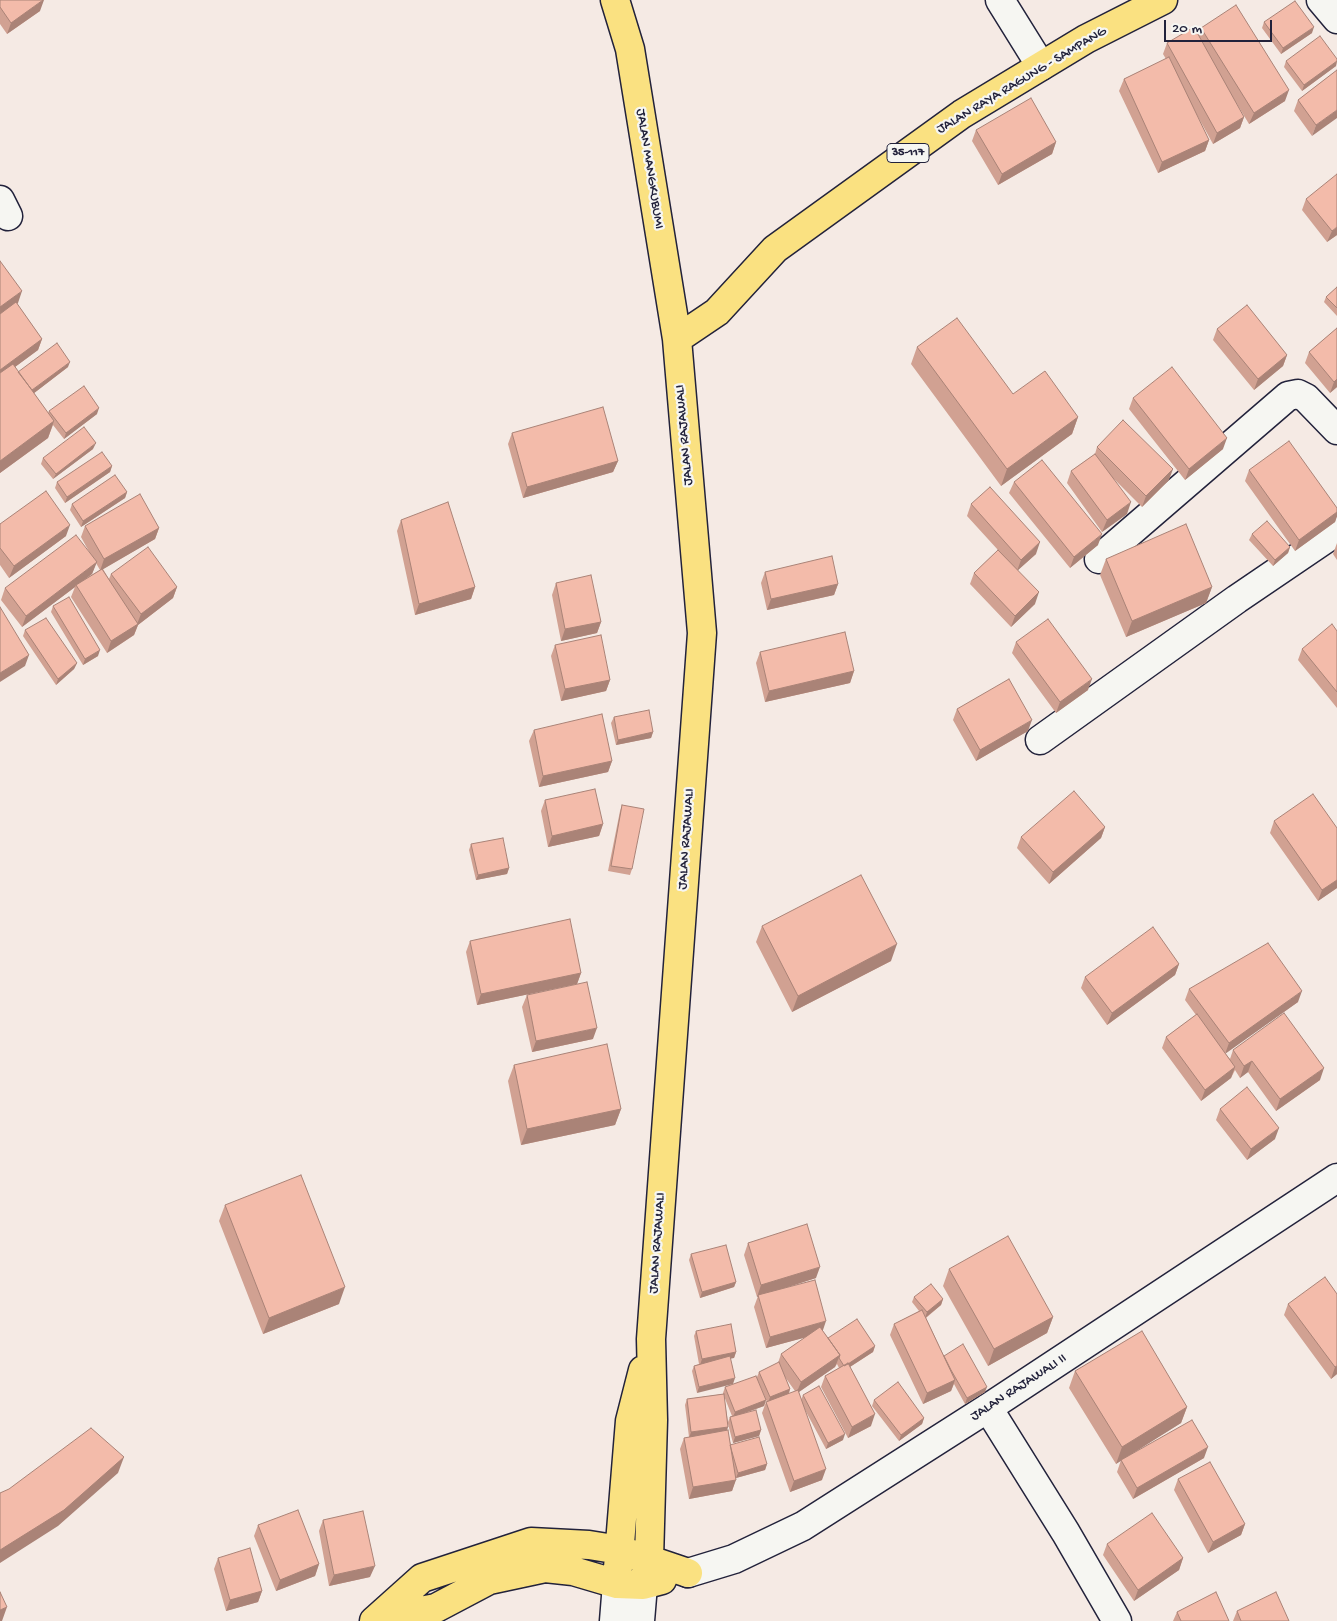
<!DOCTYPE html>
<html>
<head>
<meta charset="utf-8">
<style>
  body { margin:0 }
  #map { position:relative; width:1337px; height:1621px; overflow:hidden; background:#f5eae4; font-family:"Gochi Hand",sans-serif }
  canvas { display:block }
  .scale { position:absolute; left:1164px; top:20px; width:108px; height:22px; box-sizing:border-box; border:2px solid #22223b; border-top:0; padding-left:6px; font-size:15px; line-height:18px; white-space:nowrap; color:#22223b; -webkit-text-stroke:4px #f6f6f2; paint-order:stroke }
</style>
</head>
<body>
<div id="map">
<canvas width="1337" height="1621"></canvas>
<div class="scale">20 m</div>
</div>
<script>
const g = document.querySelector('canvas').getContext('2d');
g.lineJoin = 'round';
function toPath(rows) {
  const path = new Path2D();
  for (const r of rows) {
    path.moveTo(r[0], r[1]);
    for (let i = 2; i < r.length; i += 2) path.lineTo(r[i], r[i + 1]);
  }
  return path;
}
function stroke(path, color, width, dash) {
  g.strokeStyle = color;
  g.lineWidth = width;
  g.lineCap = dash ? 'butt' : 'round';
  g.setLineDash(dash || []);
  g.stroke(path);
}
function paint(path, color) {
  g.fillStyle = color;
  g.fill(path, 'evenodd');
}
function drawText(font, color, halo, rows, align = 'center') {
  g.font = font + ' "Gochi Hand",sans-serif';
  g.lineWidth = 4.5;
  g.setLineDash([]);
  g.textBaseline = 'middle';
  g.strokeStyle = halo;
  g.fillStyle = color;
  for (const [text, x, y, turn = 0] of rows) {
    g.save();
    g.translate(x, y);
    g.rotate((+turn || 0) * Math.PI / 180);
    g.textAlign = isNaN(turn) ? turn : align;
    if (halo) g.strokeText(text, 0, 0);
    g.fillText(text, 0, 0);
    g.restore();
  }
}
const minor = toPath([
  [1000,0,1041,66],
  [1321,0,1337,19],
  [0,200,8,216],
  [1099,559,1288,396,1298,394,1306,398,1337,430],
  [1040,740,1237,599,1337,531],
  [988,1408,1066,1533,1117,1621],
  [688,1573,734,1559,803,1526,988,1408,1337,1178],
  [614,1621,617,1584],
  [640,1621,643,1585]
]);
const major = toPath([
  [615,0,630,49,677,339,702,633,651,1339,653,1420,649,1559,643,1585],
  [677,339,717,312,775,249,962,114,1086,39,1163,0],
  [618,1568,630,1421,643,1370],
  [378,1619,436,1608,489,1580,545,1568,573,1571,617,1584,643,1585,662,1580],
  [374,1621,422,1578,531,1542,589,1545,620,1550,688,1573]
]);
const wall = toPath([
  [0,0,40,11,7,34,0,24],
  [1264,22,1312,33,1281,54,1262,28],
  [1201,28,1285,101,1249,124,1234,99,1244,117,1240,128,1213,144,1197,115,1209,140,1205,151,1158,173,1119,91,1124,79,1166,59,1163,54,1167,43,1198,35],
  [1337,59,1336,66,1302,91,1284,67,1286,61],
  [1337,70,1312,136,1294,111,1298,100],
  [976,130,1056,142,1052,154,998,185,972,141],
  [1306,199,1337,235,1327,242,1302,210],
  [0,261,18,303,17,304,42,339,38,350,15,367,18,372,68,367,34,393,48,413,49,411,97,414,64,439,53,425,48,438,0,473],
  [1337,287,1337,316,1324,302,1326,297],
  [1337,328,1337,387,1330,393,1305,363,1309,352],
  [1217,329,1287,355,1283,366,1254,390,1213,340],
  [917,347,1013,394,1078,417,1072,434,1001,486,911,364],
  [1133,398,1223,449,1185,480,1129,409],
  [512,433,618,461,613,472,523,498,508,444],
  [1097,447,1169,480,1142,507,1114,479,1127,514,1102,532,1067,483,1071,471,1095,454],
  [93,449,53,479,41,464,43,458],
  [112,466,110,472,65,503,55,488,57,482],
  [1249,470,1337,508,1337,516,1335,522,1295,551,1245,481],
  [1014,482,1098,545,1070,568,1009,493],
  [127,492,125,498,81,527,70,510,72,504],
  [971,504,1036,554,1018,570,1035,604,1011,627,970,584,974,573,998,550,967,516],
  [401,520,475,587,471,599,415,615,397,531],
  [0,524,66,536,9,578,0,565],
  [85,526,159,528,155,539,103,569,109,579,111,574,177,587,173,598,138,625,134,635,107,653,71,597,75,587,22,627,1,600,5,588,92,557,81,537],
  [96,563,100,570,85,579,92,574],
  [1252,534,1290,547,1288,553,1273,566,1249,540],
  [1337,543,1337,560,1333,554],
  [1106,559,1212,587,1206,603,1126,637,1100,575],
  [765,572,838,584,834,595,767,610,761,583],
  [556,583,601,622,597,633,561,641,552,595],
  [53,606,98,656,83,665,51,612],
  [25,630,77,663,74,669,56,685,23,636],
  [1337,631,1337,708,1298,660,1302,649],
  [1016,642,1088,690,1056,713,1012,653],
  [555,645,610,680,606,691,561,701,551,656],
  [760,652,854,671,850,683,765,702,756,663],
  [957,709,1028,731,976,761,953,720],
  [614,717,653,732,651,738,616,745,611,723],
  [534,730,612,761,608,772,539,787,529,741],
  [545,800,603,824,599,836,548,847,541,811],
  [622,805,632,869,630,875,608,871,620,811],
  [1274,821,1337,828,1337,888,1318,901,1270,833],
  [1105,827,1101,838,1049,884,1017,848,1021,837],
  [471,844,509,868,507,874,476,880,469,850],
  [762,926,891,961,792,1012,756,942],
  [470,941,581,973,577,984,477,1005,466,952],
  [1179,964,1175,975,1107,1025,1081,988,1085,977],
  [1189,989,1298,1002,1225,1053,1230,1059,1233,1050,1320,1080,1276,1111,1248,1072,1240,1078,1235,1070,1231,1078,1201,1101,1162,1048,1166,1037,1196,1015,1185,1000],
  [527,995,593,1039,532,1052,522,1007],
  [514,1065,621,1109,615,1125,521,1145,508,1081],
  [1220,1109,1275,1139,1247,1160,1216,1120],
  [225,1205,339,1304,263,1334,219,1221],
  [748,1243,816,1278,785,1288,822,1330,828,1338,875,1346,873,1352,850,1367,871,1426,848,1438,821,1387,825,1376,839,1368,837,1364,835,1367,799,1392,801,1400,803,1395,843,1440,826,1449,804,1408,822,1480,790,1492,762,1413,766,1402,767,1402,757,1378,766,1400,764,1406,745,1413,761,1430,759,1436,733,1443,728,1424,727,1430,731,1445,767,1464,765,1470,736,1478,732,1491,689,1499,680,1449,684,1438,689,1437,685,1405,687,1399,723,1394,723,1393,725,1387,757,1377,759,1372,778,1363,781,1354,806,1337,766,1348,754,1307,758,1296,757,1297,744,1255],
  [785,1377,795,1391,789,1394,790,1389],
  [724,1396,732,1416,730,1417,728,1422],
  [691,1254,736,1282,734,1287,700,1298,689,1260],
  [949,1269,1053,1317,1047,1333,988,1366,943,1286],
  [1337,1294,1337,1374,1331,1379,1284,1315,1288,1304],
  [914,1297,943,1299,941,1305,926,1318,944,1356,985,1392,965,1404,954,1384,951,1391,923,1404,890,1335,894,1324,919,1311,912,1302],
  [696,1331,736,1352,734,1358,730,1358,697,1393,692,1371,694,1366,699,1364,694,1336],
  [1075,1371,1187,1407,1181,1423,1124,1458,1204,1458,1133,1499,1117,1472,1121,1460,1116,1464,1069,1388],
  [874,1400,924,1418,922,1424,899,1441,872,1406],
  [1178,1479,1245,1524,1241,1535,1208,1553,1174,1490],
  [323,1520,370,1577,329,1586,319,1531],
  [258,1525,319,1564,315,1576,276,1591,254,1536],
  [1107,1544,1183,1558,1179,1570,1134,1601,1103,1555],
  [218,1558,262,1591,258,1602,226,1611,214,1569],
  [1237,1611,1289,1621,1233,1621],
  [1177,1612,1229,1621,1173,1621]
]);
const shadedWall = toPath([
  [43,0,44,0,40,11,7,34,11,23],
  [1314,27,1312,33,1281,54,1283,48],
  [1337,61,1336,66,1302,91,1304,85],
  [1289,90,1285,101,1249,124,1254,113],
  [1337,110,1337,118,1312,136,1316,125],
  [1244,117,1240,128,1213,144,1217,133],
  [1209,140,1205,151,1158,173,1162,162],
  [1056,142,1052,154,998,185,1002,174],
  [1337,227,1337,235,1327,242,1332,231],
  [22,291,18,303,0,316,0,307],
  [42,339,38,350,0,378,0,370],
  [1287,355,1283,366,1254,390,1258,379],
  [70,362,68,367,29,397,31,391],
  [1337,379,1337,387,1330,393,1334,382],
  [99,408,97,414,64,439,66,433],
  [1078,417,1072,434,1001,486,1007,469],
  [54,421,48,438,0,473,0,461],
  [1227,438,1223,449,1185,480,1189,469],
  [96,443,93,449,53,479,56,474],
  [618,461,613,472,523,498,527,487],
  [112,466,110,472,65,503,67,497],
  [1173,469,1169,480,1142,507,1146,496],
  [127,492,125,498,81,527,83,521],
  [1131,502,1127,514,1102,532,1107,520],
  [1337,512,1337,516,1335,522,1295,551,1299,540],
  [70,525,66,536,9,578,14,566],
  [159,528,155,539,100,571,104,559],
  [1102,534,1098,545,1070,568,1074,557],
  [1040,542,1036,554,1017,571,1021,560],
  [1290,547,1288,553,1273,566,1275,560],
  [97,562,92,574,76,586,76,585,75,587,22,627,26,616],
  [838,584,834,595,767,610,771,599],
  [177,587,173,598,138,625,134,635,107,653,111,641,137,624,141,614],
  [475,587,471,599,415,615,419,604],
  [1212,587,1206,603,1126,637,1132,621],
  [1039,592,1035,604,1011,627,1015,616],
  [601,622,597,633,561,641,565,629],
  [100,650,98,656,83,665,85,659],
  [29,655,25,666,0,682,0,673],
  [77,663,74,669,56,685,58,679],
  [854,671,850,683,765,702,769,691],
  [1092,679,1088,690,1056,713,1060,702],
  [610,680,606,691,561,701,565,689],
  [1032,720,1028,731,976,761,980,750],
  [653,732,651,738,616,745,618,740],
  [612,761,608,772,539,787,543,776],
  [603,824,599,836,548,847,552,836],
  [1105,827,1101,838,1049,884,1053,872],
  [509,868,507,874,476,880,478,875],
  [1337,880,1337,888,1318,901,1322,890],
  [897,944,891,961,792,1012,798,996],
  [1179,964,1175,975,1107,1025,1112,1013],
  [581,973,577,984,477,1005,481,994],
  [1302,991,1298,1002,1225,1054,1229,1043],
  [597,1028,593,1039,532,1052,536,1041],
  [1252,1061,1248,1072,1240,1078,1244,1066],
  [1235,1067,1231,1078,1201,1101,1205,1090],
  [1324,1068,1320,1080,1276,1111,1280,1099],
  [621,1109,615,1125,521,1145,527,1129],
  [1279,1128,1275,1139,1247,1160,1251,1149],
  [820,1267,816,1278,757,1297,761,1285],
  [736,1282,734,1287,700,1298,702,1292],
  [345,1287,339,1304,263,1334,269,1318],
  [943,1299,941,1305,925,1318,927,1312],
  [1053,1317,1047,1333,988,1366,994,1349],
  [826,1321,822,1333,766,1348,770,1337],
  [875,1346,873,1352,842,1372,844,1366],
  [736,1352,734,1358,700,1365,702,1359],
  [840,1355,835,1367,796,1394,801,1382],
  [1337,1366,1337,1374,1331,1379,1335,1367],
  [735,1378,733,1384,697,1393,699,1387],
  [955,1380,951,1391,923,1404,927,1393],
  [987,1387,985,1392,965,1404,967,1398],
  [790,1389,788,1395,768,1403,770,1397],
  [766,1400,764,1406,733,1417,735,1412],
  [1187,1407,1181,1423,1116,1464,1122,1447],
  [875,1414,871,1426,848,1438,852,1427],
  [924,1418,922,1424,899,1441,901,1435],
  [728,1427,726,1433,689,1438,691,1432],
  [761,1430,759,1436,733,1443,735,1437],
  [845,1434,843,1440,826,1449,828,1443],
  [1208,1447,1204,1458,1133,1499,1137,1488],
  [124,1457,118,1473,58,1526,0,1563,0,1550],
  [767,1464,765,1470,736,1478,738,1473],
  [826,1469,822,1480,790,1492,794,1481],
  [736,1480,732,1491,689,1499,693,1487],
  [1245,1524,1241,1535,1208,1553,1213,1542],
  [1183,1558,1179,1570,1134,1601,1138,1590],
  [319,1564,315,1576,276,1591,280,1580],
  [375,1566,370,1577,329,1586,334,1575],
  [262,1591,258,1602,226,1611,230,1600],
  [7,1607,2,1621,0,1621,0,1610]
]);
const building = toPath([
  [0,0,43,0,11,23,0,7,0,0],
  [1295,1,1314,27,1283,48,1264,22,1295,1],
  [1236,5,1289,90,1254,113,1201,28,1236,5],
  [1194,27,1244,117,1217,133,1167,43,1194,27],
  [1320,36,1337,59,1337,61,1304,85,1286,61,1320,36],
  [1169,57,1209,140,1162,162,1124,79,1169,57],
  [1337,70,1337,110,1316,125,1298,100,1337,70],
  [1031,98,1056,142,1002,174,976,130,1031,98],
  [1337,174,1337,227,1332,231,1306,199,1337,174],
  [0,261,22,291,0,307,0,261],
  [1337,287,1337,308,1326,297,1337,287],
  [16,302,42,339,0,370,0,314,16,302],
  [1247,305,1287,355,1258,379,1217,329,1247,305],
  [957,318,1013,394,1045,371,1078,417,1007,469,917,347,957,318],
  [1337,328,1337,379,1334,382,1309,352,1337,328],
  [57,343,70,362,32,390,18,372,57,343],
  [13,364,54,421,0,461,0,373,13,364],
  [1172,367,1227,438,1189,469,1133,398,1172,367],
  [84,386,99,408,66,433,49,411,84,386],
  [603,407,618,461,527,487,512,433,603,407],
  [1123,420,1173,469,1146,496,1097,447,1123,420],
  [84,427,96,443,56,474,43,458,84,427],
  [1289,441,1337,508,1337,512,1299,540,1249,470,1289,441],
  [102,452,112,466,67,497,57,482,102,452],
  [1095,454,1131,502,1107,520,1071,471,1095,454],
  [1042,460,1102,534,1074,557,1014,482,1042,460],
  [115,475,127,492,83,521,72,504,115,475],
  [990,487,1040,542,1021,560,971,504,990,487],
  [46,491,70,525,14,566,0,548,0,524,46,491],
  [140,494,159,528,104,559,85,526,140,494],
  [448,502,475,587,419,604,401,520,448,502],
  [1267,521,1290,547,1275,560,1252,534,1267,521],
  [1186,524,1212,587,1132,621,1106,559,1186,524],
  [76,535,97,562,26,616,5,588,76,535],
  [148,547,177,587,141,614,111,574,148,547],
  [998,550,1039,592,1015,616,974,573,998,550],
  [832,556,838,584,771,599,765,572,832,556],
  [102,569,138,624,111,641,76,585,102,569],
  [591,575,601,622,565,629,556,583,591,575],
  [69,597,100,650,85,659,53,606,69,597],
  [0,607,29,655,0,673,0,607],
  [46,618,77,663,58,679,25,630,46,618],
  [1048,619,1092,679,1060,702,1016,642,1048,619],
  [1332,624,1337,631,1337,692,1302,649,1332,624],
  [845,632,854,671,769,691,760,652,845,632],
  [601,635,610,680,565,689,555,645,601,635],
  [1009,679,1032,720,980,750,957,709,1009,679],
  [649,710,653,732,618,740,614,717,649,710],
  [602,714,612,761,543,776,534,730,602,714],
  [595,789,603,824,552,836,545,800,595,789],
  [1074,791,1105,827,1053,872,1021,837,1074,791],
  [1313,794,1337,828,1337,880,1322,890,1274,821,1313,794],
  [622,805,644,809,632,869,611,866,622,805],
  [503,838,509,868,478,875,471,844,503,838],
  [861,875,897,944,798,996,762,926,861,875],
  [570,919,581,973,481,994,470,941,570,919],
  [1153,927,1179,964,1112,1013,1085,977,1153,927],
  [1268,943,1302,991,1229,1043,1189,989,1268,943],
  [587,982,597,1028,536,1041,527,995,587,982],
  [1284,1013,1324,1068,1280,1099,1252,1061,1244,1066,1233,1050,1284,1013],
  [1197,1014,1235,1067,1205,1090,1166,1037,1197,1014],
  [607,1044,621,1109,527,1129,514,1065,607,1044],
  [1247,1087,1279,1128,1251,1149,1220,1109,1247,1087],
  [301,1175,345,1287,269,1318,225,1205,301,1175],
  [807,1224,820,1267,761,1285,748,1243,807,1224],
  [1008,1236,1053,1317,994,1349,949,1269,1008,1236],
  [726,1245,736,1282,702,1292,691,1254,726,1245],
  [1325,1277,1337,1294,1337,1366,1335,1367,1288,1304,1325,1277],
  [815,1280,826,1321,770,1337,758,1295,815,1280],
  [931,1284,943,1299,927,1312,914,1297,931,1284],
  [922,1310,955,1380,927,1393,894,1324,922,1310],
  [857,1319,875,1346,848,1364,844,1366,839,1358,840,1355,828,1338,857,1319],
  [731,1324,736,1352,702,1359,696,1331,731,1324],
  [820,1327,840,1355,801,1382,781,1354,820,1327],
  [1142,1331,1187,1407,1122,1447,1075,1371,1142,1331],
  [963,1344,987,1387,967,1398,951,1370,944,1356,963,1344],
  [730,1356,735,1378,699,1387,694,1366,730,1356],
  [779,1362,790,1389,770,1397,759,1372,779,1362],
  [848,1363,875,1414,852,1427,825,1376,848,1363],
  [756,1376,766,1400,735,1412,725,1387,756,1376],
  [898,1382,924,1418,901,1435,874,1400,898,1382],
  [819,1386,845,1434,828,1443,803,1395,819,1386],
  [798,1390,826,1469,794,1481,766,1402,798,1390],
  [724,1394,728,1427,691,1432,687,1399,724,1394],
  [756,1410,761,1430,735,1437,730,1417,756,1410],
  [1192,1420,1208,1447,1137,1488,1121,1460,1192,1420],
  [91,1428,124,1457,64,1510,0,1550,0,1493,9,1489,91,1428],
  [728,1430,736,1480,693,1487,684,1438,728,1430],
  [759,1437,767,1464,738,1473,730,1445,759,1437],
  [1210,1462,1245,1524,1213,1542,1178,1479,1210,1462],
  [298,1510,319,1564,280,1580,258,1525,298,1510],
  [363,1511,375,1566,334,1575,323,1520,363,1511],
  [1152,1513,1183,1558,1138,1590,1107,1544,1152,1513],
  [250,1548,262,1591,230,1600,218,1558,250,1548],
  [0,1592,7,1607,0,1610,0,1592],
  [1216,1592,1229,1621,1181,1621,1177,1612,1216,1592],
  [1276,1592,1289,1621,1241,1621,1237,1611,1276,1592]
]);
const shields = [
  [908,153,42]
];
const shieldNames = [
  ["35-117",908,153]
];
const streetNames = [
  ["JALAN RAYA RAGUNG - SAMPANG",1022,81,-31],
  ["JALAN MANGKUBUMI",649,169,81],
  ["JALAN RAJAWALI",685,435,-95],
  ["JALAN RAJAWALI",687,839,-86],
  ["JALAN RAJAWALI",658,1243,-86],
  ["JALAN RAJAWALI II",1019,1388,-33]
];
stroke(minor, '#22223b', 31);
stroke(major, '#22223b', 31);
stroke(minor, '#f6f6f2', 28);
stroke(major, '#fae181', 28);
paint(wall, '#d1a192');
paint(shadedWall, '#aa8377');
paint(building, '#f3bbaa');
stroke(building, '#aa8377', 1);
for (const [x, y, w] of shields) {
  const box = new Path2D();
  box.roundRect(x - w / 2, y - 9.5, w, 19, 4);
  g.fillStyle = '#f6f6f2';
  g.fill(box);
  stroke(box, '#22223b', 1);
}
drawText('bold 12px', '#22223b', null, shieldNames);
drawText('14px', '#22223b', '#f6f6f2', streetNames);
</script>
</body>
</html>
